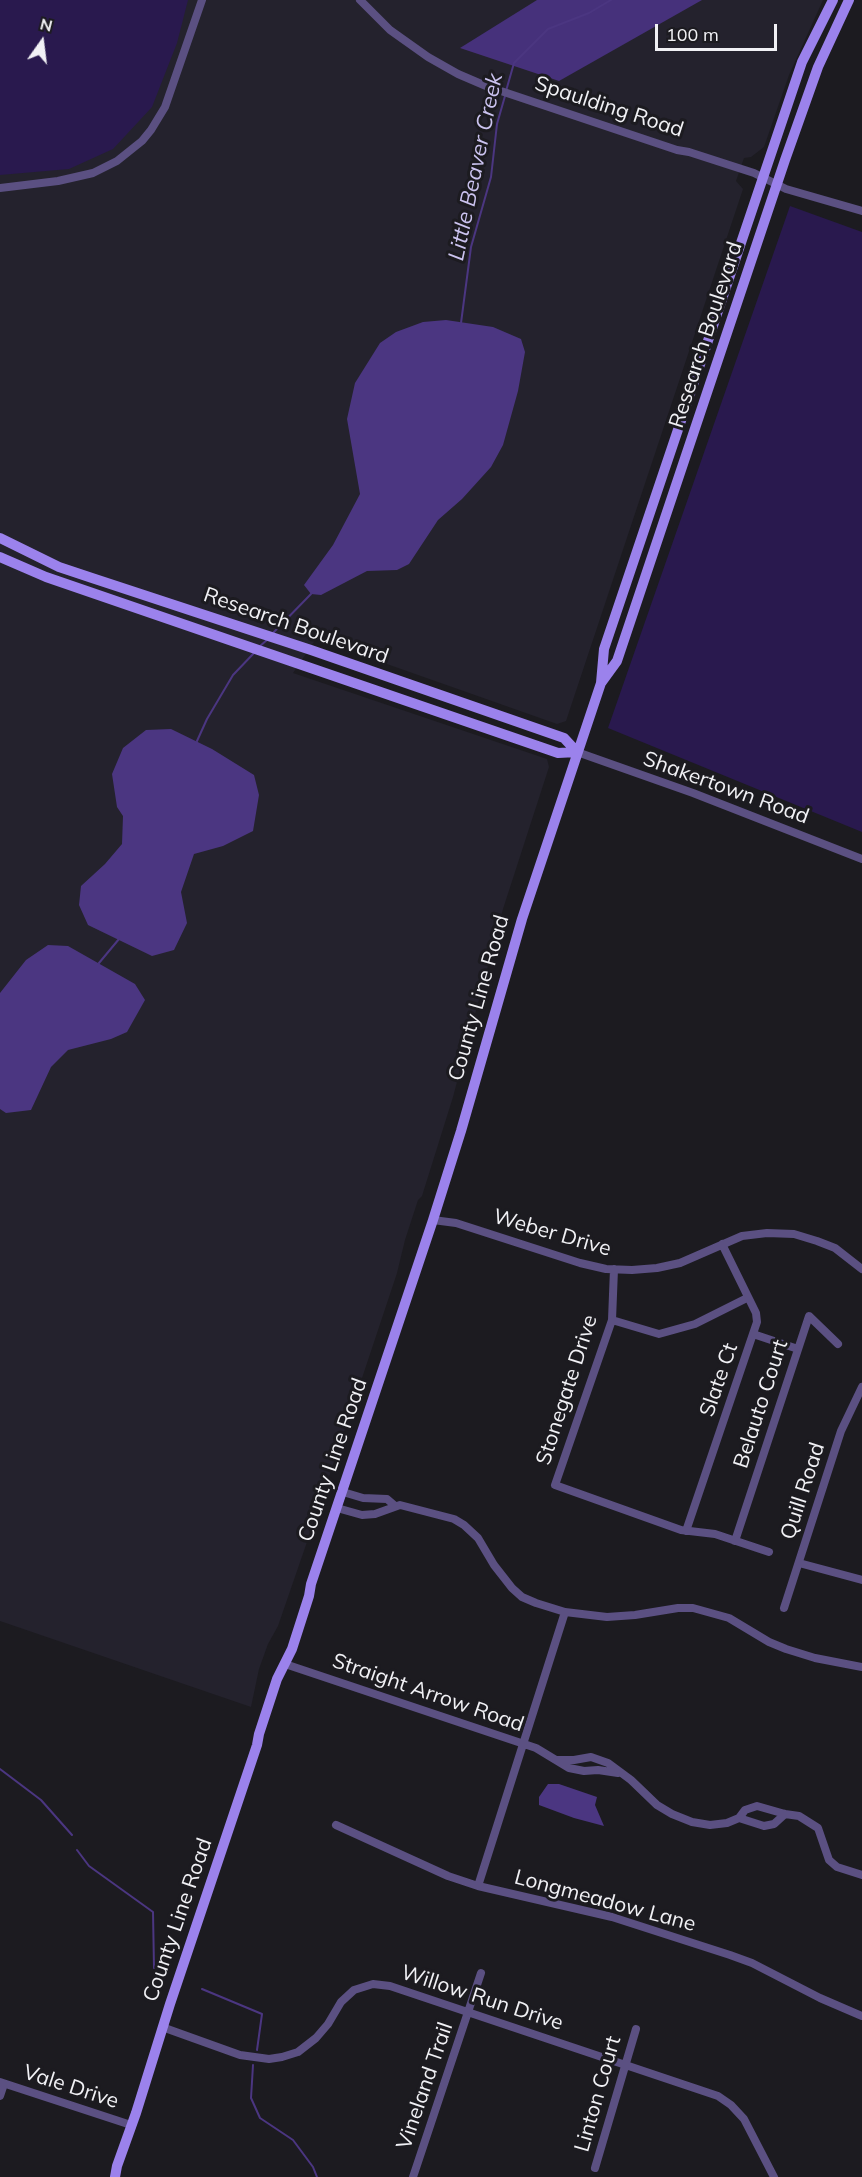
<!DOCTYPE html>
<html>
<head>
<meta charset="utf-8">
<style>
  body { margin:0 }
  #map { position:relative; width:862px; height:2177px; overflow:hidden; background:#1c1b20; font-family:Mulish,sans-serif }
  canvas { display:block }
  .north { position:absolute; left:12px; top:12px; width:60px; height:60px; -webkit-text-stroke:4px #1c1b20; paint-order:stroke; rotate:14deg; font-size:16px; font-weight:700; line-height:24px; text-align:center; color:#f1f1f5 }
  .north::after { content:''; display:block; margin:auto; width:21px; height:27px; background:#f1f1f5; clip-path:polygon(50% 0,100% 100%,50% 72%,0 100%) }
  .scale { position:absolute; left:655px; top:24px; width:122px; height:27px; box-sizing:border-box; border:3px solid #f1f1f5; border-top:0; padding-left:8px; font-size:18px; line-height:21px; white-space:nowrap; color:#f1f1f5; -webkit-text-stroke:4px #1c1b20; paint-order:stroke }
</style>
</head>
<body>
<div id="map">
<canvas width="862" height="2177"></canvas>
<div class="north">N</div>
<div class="scale">100 m</div>
</div>
<script>
const g = document.querySelector('canvas').getContext('2d');
g.lineJoin = 'round';
function paint(path, color) {
  g.fillStyle = color;
  g.fill(path, 'evenodd');
}
function toPath(rows) {
  const path = new Path2D();
  for (const r of rows) {
    path.moveTo(r[0], r[1]);
    for (let i = 2; i < r.length; i += 2) path.lineTo(r[i], r[i + 1]);
  }
  return path;
}
function stroke(path, color, width, dash) {
  g.strokeStyle = color;
  g.lineWidth = width;
  g.lineCap = dash ? 'butt' : 'round';
  g.setLineDash(dash || []);
  g.stroke(path);
}
function drawText(font, color, halo, rows, align = 'center') {
  g.font = font + ' Mulish,sans-serif';
  g.lineWidth = 6;
  g.setLineDash([]);
  g.textBaseline = 'middle';
  g.strokeStyle = halo;
  g.fillStyle = color;
  for (const [text, x, y, turn = 0] of rows) {
    g.save();
    g.translate(x, y);
    g.rotate((+turn || 0) * Math.PI / 180);
    g.textAlign = isNaN(turn) ? turn : align;
    if (halo) g.strokeText(text, 0, 0);
    g.fillText(text, 0, 0);
    g.restore();
  }
}
const built = toPath([
  [0,0,823,0,789,75,764,147,751,157,744,158,736,181,743,189,566,721,557,724,316,639,293,673,547,759,549,767,503,909,453,1097,422,1196,418,1200,405,1240,397,1273,317,1513,278,1626,268,1644,259,1669,251,1707,0,1621]
]);
const green = toPath([
  [0,0,188,0,177,43,152,107,113,149,69,169,0,175],
  [790,206,862,232,862,832,608,728]
]);
const forest = toPath([
  [537,0,702,0,559,81,460,48]
]);
const water = toPath([
  [446,320,493,327,521,339,525,352,518,391,503,445,491,467,462,499,438,520,409,564,397,570,367,571,321,595,311,594,304,585,333,545,360,494,347,419,355,383,380,343,396,332,423,322],
  [171,729,212,749,254,775,259,795,253,831,223,846,194,854,181,892,187,923,174,950,152,956,88,925,79,905,81,886,105,864,122,844,123,816,117,807,112,774,123,748,146,730],
  [48,945,68,946,135,984,145,1000,127,1032,111,1039,68,1050,51,1067,31,1110,6,1113,0,1109,0,993,26,960],
  [548,1784,559,1784,597,1797,595,1805,604,1826,574,1818,539,1805,539,1797]
]);
const stream = toPath([
  [506,91,514,63,548,29,589,13,611,0],
  [461,323,471,247,491,177,497,124,505,96],
  [272,634,311,594],
  [259,647,268,639],
  [197,741,207,719,233,675,255,652],
  [99,963,119,939],
  [0,1769,41,1800,72,1835],
  [77,1850,89,1866,153,1912,154,1968],
  [202,1989,262,2014,257,2050],
  [253,2065,251,2098,260,2118,293,2140,313,2167,317,2177]
]);
const minor = toPath([
  [360,0,390,30,428,57,458,74,486,86,677,150,689,152,754,173,786,189,862,211],
  [0,188,58,181,93,173,117,161,142,141,151,130,165,107,202,0],
  [577,752,693,793,862,859],
  [433,1220,456,1223,580,1263,606,1269,632,1270,657,1268,680,1263,742,1236,767,1233,794,1234,817,1241,835,1248,862,1269],
  [614,1269,612,1320,555,1485,681,1530,715,1534,769,1552],
  [612,1320,659,1334,695,1324,747,1298],
  [753,1334,798,1349],
  [343,1492,363,1498,387,1499,394,1505],
  [337,1508,362,1515,375,1514,400,1505,454,1519,464,1525,478,1538,494,1565,512,1588,522,1597,536,1603,565,1612,607,1617,635,1615,678,1608,693,1608,729,1618,769,1642,786,1649,815,1658,862,1667],
  [686,1531,757,1322,756,1313,722,1244],
  [735,1541,809,1316,838,1344],
  [799,1563,862,1580],
  [784,1608,841,1431,862,1387],
  [285,1664,536,1748,569,1768,584,1771,598,1770,618,1773],
  [558,1760,574,1760,591,1757,608,1763,631,1780,657,1805,672,1814,692,1822,710,1825,727,1823,739,1818,745,1810,757,1806,785,1814,799,1816,818,1828,829,1860,837,1867,862,1875],
  [739,1818,764,1826,774,1824,785,1814],
  [336,1825,448,1876,478,1886,612,1917,730,1955,752,1963,820,1998,862,2016],
  [478,1886,565,1612],
  [162,2027,240,2055,269,2059,282,2057,298,2052,316,2038,328,2024,341,2002,354,1990,373,1984,390,1986,718,2096,731,2105,744,2119,774,2177],
  [0,2082,131,2125],
  [0,2096,4,2084],
  [595,2168,636,2029],
  [413,2177,481,1973]
]);
const major = toPath([
  [0,538,59,567,92,578,311,650,564,738,577,752],
  [0,557,46,577,558,753,577,752],
  [601,683,617,661,785,160,818,67,849,0],
  [115,2177,117,2166,136,2113,170,2004,257,1745,259,1734,277,1679,292,1649,309,1596,311,1584,433,1220,461,1131,522,919,601,683,604,649,802,62,833,0]
]);
const streetNames = [
  ["Spaulding Road",609,107,18],
  ["Research Boulevard",706,335,-72],
  ["Research Boulevard",296,626,19],
  ["Shakertown Road",726,788,20],
  ["County Line Road",479,998,-74],
  ["Weber Drive",552,1233,16],
  ["Slate Ct",719,1380,-71],
  ["Stonegate Drive",567,1390,-72],
  ["Belauto Court",761,1404,-72],
  ["County Line Road",333,1460,-71],
  ["Quill Road",803,1491,-72],
  ["Straight Arrow Road",428,1693,19],
  ["Longmeadow Lane",605,1901,15],
  ["County Line Road",178,1920,-71],
  ["Willow Run Drive",482,1998,18],
  ["Vineland Trail",425,2086,-71],
  ["Vale Drive",71,2087,18],
  ["Linton Court",598,2094,-74]
];
const waterNames = [
  ["Little Beaver Creek",476,167,-78]
];
paint(built, '#24222d');
paint(green, '#29194e');
paint(forest, '#46317b');
paint(water, '#4b3681');
stroke(stream, '#4b3681', 2);
stroke(minor, '#5b5082', 8);
stroke(major, '#9b82ec', 10);
drawText('21px', '#f1f1f5', '#1c1b20', streetNames);
drawText('italic 22px', '#cbc3ef', '#1c1b20', waterNames);
</script>
</body>
</html>
